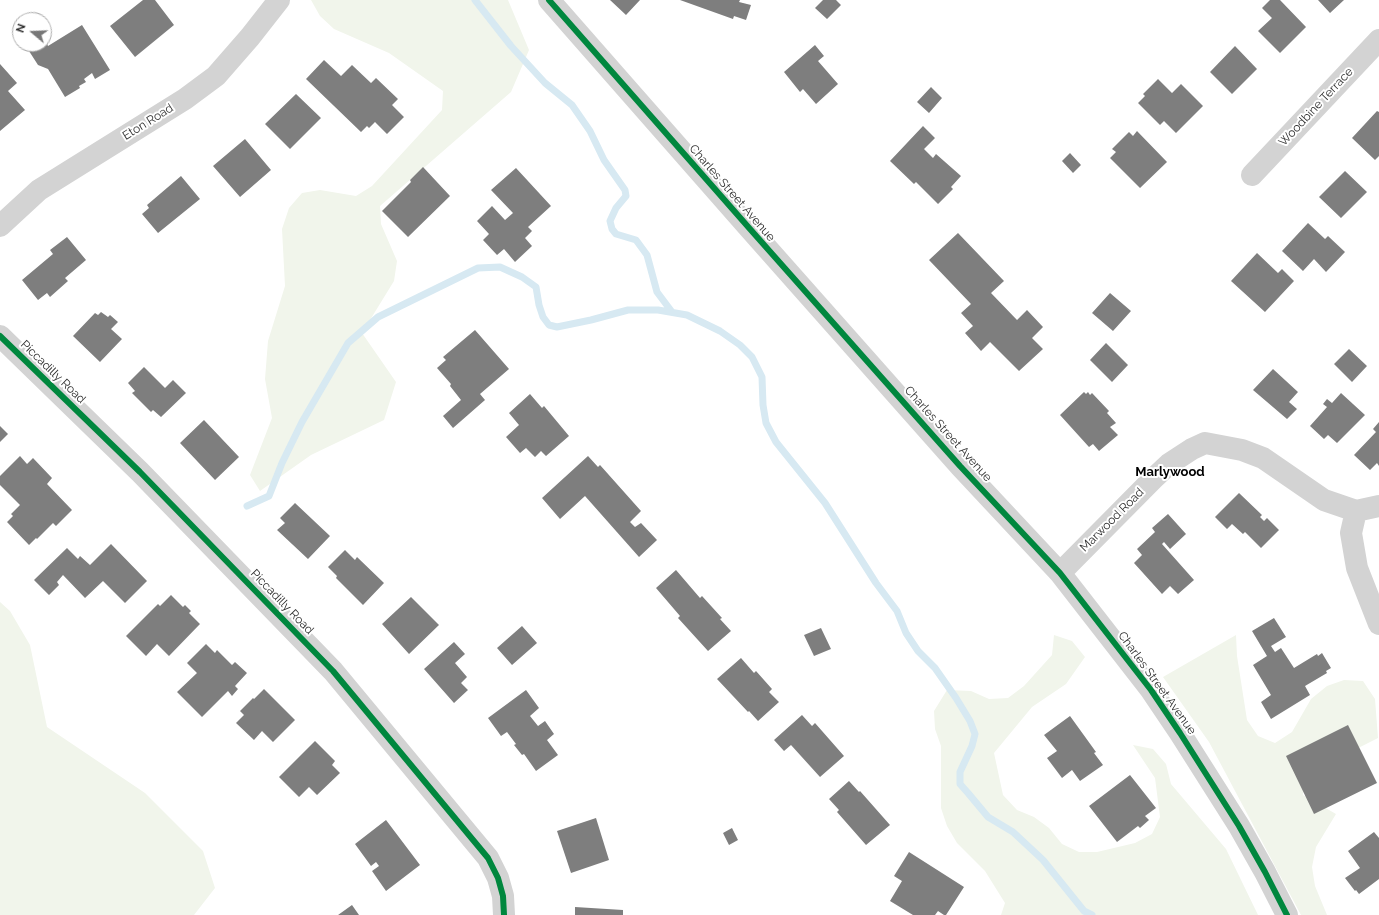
<!DOCTYPE html>
<html>
<head>
<meta charset="utf-8">
<style>
  body { margin:0 }
  #map { position:relative; width:1379px; height:915px; overflow:hidden; background:#fff; font-family:Raleway,sans-serif }
  canvas { display:block }
  .north { position:absolute; left:12px; top:12px; width:40px; height:40px; box-sizing:border-box; background:#fff; border:1px solid #ababab; border-radius:50%; rotate:289deg; font-size:11px; font-weight:700; line-height:16px; text-align:center; color:#2e2e2e }
  .north::after { content:''; display:block; margin:auto; width:14px; height:18px; background:#777; clip-path:polygon(50% 0,100% 100%,50% 72%,0 100%) }
</style>
</head>
<body>
<div id="map">
<canvas width="1379" height="915"></canvas>
<div class="north">N</div>
</div>
<script>
const g = document.querySelector('canvas').getContext('2d');
g.lineJoin = 'round';
function paint(path, color) {
  g.fillStyle = color;
  g.fill(path, 'evenodd');
}
function toPath(rows) {
  const path = new Path2D();
  for (const r of rows) {
    path.moveTo(r[0], r[1]);
    for (let i = 2; i < r.length; i += 2) path.lineTo(r[i], r[i + 1]);
  }
  return path;
}
function stroke(path, color, width, dash) {
  g.strokeStyle = color;
  g.lineWidth = width;
  g.lineCap = dash ? 'butt' : 'round';
  g.setLineDash(dash || []);
  g.stroke(path);
}
function drawText(font, color, halo, rows, align = 'center') {
  g.font = font + ' Raleway,sans-serif';
  g.lineWidth = 4;
  g.setLineDash([]);
  g.textBaseline = 'middle';
  g.strokeStyle = halo;
  g.fillStyle = color;
  for (const [text, x, y, turn = 0] of rows) {
    g.save();
    g.translate(x, y);
    g.rotate((+turn || 0) * Math.PI / 180);
    g.textAlign = isNaN(turn) ? turn : align;
    if (halo) g.strokeText(text, 0, 0);
    g.fillText(text, 0, 0);
    g.restore();
  }
}
const green = toPath([
  [311,0,508,0,529,50,511,92,380,206,381,224,397,261,394,281,362,333,396,382,384,420,311,455,260,491,250,475,272,418,265,379,268,341,285,286,282,229,289,208,302,193,320,190,356,196,372,186,442,110,443,91,389,53,334,29,320,16],
  [0,602,10,611,30,645,47,727,145,793,203,851,215,888,194,915,0,915],
  [1054,635,1072,641,1085,657,1066,684,1032,707,994,753,1003,795,1017,810,1034,817,1049,828,1062,844,1079,852,1097,852,1135,843,1152,834,1160,817,1155,778,1133,745,1153,749,1166,764,1171,784,1226,849,1258,915,1001,915,1005,903,985,871,957,843,947,826,941,808,941,746,935,729,934,711,947,690,971,691,989,699,1008,698,1024,686,1052,655],
  [1236,635,1237,656,1247,720,1258,736,1275,743,1292,732,1311,699,1327,686,1344,680,1363,681,1375,699,1378,738,1305,775,1303,795,1336,814,1316,847,1312,867,1315,886,1327,915,1301,915,1209,742,1163,677]
]);
const stream = toPath([
  [475,0,511,46,545,83,572,105,590,131,604,160,625,190,626,196,616,208,610,221,612,229,616,234,636,240,647,255,657,292,672,312],
  [247,506,269,496,282,463,302,422,348,343,378,317,478,268,500,267,522,277,536,287,539,305,543,317,549,325,557,327,591,320,628,310,658,310,687,315,720,331,740,345,752,357,762,377,763,405,766,423,776,442,825,503,876,583,897,611,906,633,918,651,935,668,956,698,970,721,975,734,972,746,960,772,960,784,968,793,988,817,1013,832,1043,860,1084,911,1092,915]
]);
const building = toPath([
  [143,0,155,0,174,25,135,57,110,26],
  [610,0,640,0,626,15],
  [680,0,740,0,739,2,751,5,746,20,734,16,733,19],
  [823,0,836,0,841,5,827,19,815,8],
  [1270,0,1280,0,1306,27,1280,53,1258,31,1272,18,1262,8],
  [1318,0,1344,0,1330,13],
  [82,25,110,70,95,79,92,73,84,79,86,82,79,86,80,88,65,97,48,69,38,65,29,51,40,44,44,44,44,42,46,41,48,46],
  [815,45,824,56,818,61,838,84,816,104,803,89,800,92,784,72],
  [1235,46,1257,69,1232,94,1210,72],
  [324,60,341,76,352,65,371,83,376,78,398,99,392,105,404,117,387,134,375,122,369,128,367,126,361,132,306,79],
  [0,64,17,83,8,91,25,110,0,131],
  [1158,79,1172,93,1181,84,1203,106,1176,133,1164,121,1160,125,1138,103,1145,96,1143,94],
  [931,87,942,98,929,113,917,102],
  [296,94,321,118,290,149,265,124],
  [1377,111,1379,112,1379,156,1375,160,1352,138],
  [923,126,935,138,924,149,933,158,936,154,961,176,951,187,953,189,938,204,916,182,914,184,890,161],
  [1137,131,1167,162,1140,188,1110,158,1116,152,1112,149,1129,132,1133,136],
  [245,139,271,170,240,197,213,166],
  [1070,153,1081,165,1073,173,1062,161],
  [423,167,450,196,408,237,382,211,411,182,410,180],
  [516,168,551,206,528,227,532,231,525,238,532,246,515,262,504,249,497,255,483,240,489,234,477,221,492,206,505,220,513,213,491,190],
  [1345,171,1367,192,1341,218,1319,197],
  [181,176,200,199,158,233,142,214,149,208,147,205],
  [1308,223,1325,239,1328,236,1345,252,1326,272,1314,259,1303,271,1282,251],
  [958,233,1004,281,991,293,1017,320,1027,310,1043,327,1032,338,1043,349,1019,371,990,342,981,351,965,333,973,326,961,313,971,304,929,260],
  [67,237,86,260,65,278,68,281,50,297,47,293,38,300,22,280,53,254,50,250],
  [1257,253,1278,273,1282,269,1294,281,1265,312,1231,281],
  [1110,293,1131,311,1113,331,1092,313],
  [101,312,108,317,110,315,118,322,111,329,122,339,100,362,73,336,95,313,98,315],
  [475,330,509,369,480,394,485,400,453,428,443,416,461,400,450,386,451,384,437,368,446,360,443,357],
  [1106,343,1128,365,1112,382,1090,360],
  [1349,349,1367,366,1352,382,1334,364],
  [144,367,165,388,173,380,186,393,161,417,153,410,151,412,132,393,135,391,128,383],
  [1273,369,1298,392,1289,402,1297,409,1287,419,1253,390],
  [1084,392,1086,394,1088,392,1090,395,1092,393,1109,411,1107,413,1116,423,1110,427,1118,435,1099,451,1093,444,1089,447,1060,415],
  [1341,393,1365,415,1337,443,1328,435,1324,439,1310,426,1327,407,1323,404,1327,399,1332,403],
  [530,394,542,408,544,406,569,436,546,456,541,451,535,457,526,448,520,453,506,437,519,425,509,413],
  [204,420,239,457,215,480,180,443],
  [1379,422,1379,466,1377,463,1370,470,1354,455,1376,432,1373,429],
  [0,426,8,434,0,442],
  [20,456,27,464,33,458,52,478,47,484,72,510,56,526,53,523,37,539,36,538,29,545,7,522,13,516,11,514,20,505,0,485,0,476],
  [588,456,598,467,600,465,641,511,630,522,635,527,641,523,657,540,639,557,585,496,560,519,542,498],
  [1239,493,1262,515,1260,517,1264,521,1267,518,1279,530,1261,548,1245,532,1243,534,1232,524,1227,529,1215,517],
  [295,503,330,536,308,559,277,530,285,523,280,518],
  [1168,514,1186,534,1170,549,1164,542,1162,544,1194,580,1178,594,1170,586,1162,594,1134,563,1142,555,1137,549,1155,532,1152,528],
  [111,544,147,581,125,603,103,581,85,598,63,575,57,582,59,585,49,595,34,580,67,548,78,559,80,556,90,565],
  [345,550,355,560,357,557,384,583,363,605,336,578,337,576,328,567],
  [676,570,700,598,702,596,722,618,720,619,731,631,708,651,678,618,680,616,656,588],
  [171,595,183,607,185,605,191,611,189,613,200,624,169,656,157,644,146,656,126,636,158,604,160,606],
  [411,597,439,625,409,654,382,624],
  [1274,618,1286,637,1271,646,1275,652,1281,648,1294,668,1317,654,1318,656,1322,653,1331,668,1326,671,1327,673,1305,686,1310,695,1271,719,1261,702,1271,695,1253,665,1267,656,1252,631],
  [522,626,537,643,512,665,497,648],
  [821,628,831,649,814,656,804,635],
  [454,642,465,654,455,663,467,677,461,683,468,690,454,703,424,669],
  [206,644,215,653,217,650,232,665,235,662,247,673,235,686,238,689,232,696,228,691,202,717,177,692,197,673,187,663],
  [741,658,754,673,756,671,772,689,769,692,779,702,758,721,749,711,748,712,717,679],
  [264,689,295,720,273,742,262,731,254,740,236,723,244,715,240,711,253,698,254,699],
  [526,690,539,708,530,716,538,726,545,721,554,734,547,740,558,755,536,771,524,754,522,755,514,745,516,744,507,732,501,736,488,718],
  [802,715,812,726,815,723,844,756,820,777,791,745,784,751,774,740],
  [1070,716,1096,752,1094,753,1103,765,1080,781,1072,770,1062,778,1047,758,1057,751,1044,735],
  [1348,725,1377,783,1314,814,1286,756],
  [315,741,335,761,332,765,340,773,317,795,309,787,299,797,279,777],
  [1130,775,1156,808,1145,816,1149,820,1140,828,1138,826,1117,842,1089,806],
  [849,781,859,792,860,791,890,825,866,845,837,812,839,810,829,799],
  [596,818,609,860,571,873,557,831],
  [386,820,420,865,386,891,372,871,379,866,376,862,371,866,355,844],
  [732,828,738,840,729,845,723,833],
  [1374,832,1379,838,1379,879,1359,894,1356,890,1355,891,1345,878,1360,868,1348,851],
  [909,852,964,887,946,915,944,915,938,911,935,915,913,915,890,901,902,881,894,876],
  [352,905,359,915,338,915],
  [575,907,623,910,623,915,575,915]
]);
const minor = toPath([
  [549,0,750,229,960,466,1060,573,1151,690,1180,733,1239,826,1265,872,1287,915],
  [1252,175,1379,40],
  [0,226,39,190,185,99,216,76,250,37,279,0],
  [0,336,140,472,333,671,488,858,498,878,503,896,504,915],
  [1356,511,1351,533,1357,568,1379,624],
  [1060,573,1153,479,1169,464,1192,449,1205,443,1242,450,1263,458,1324,500,1356,511,1379,506]
]);
const cycleway = toPath([
  [549,0,750,229,960,466,1060,573,1151,690,1180,733,1239,826,1265,872,1287,915],
  [0,336,140,472,333,671,488,858,498,878,503,896,504,915]
]);
const streetNames = [
  ["Woodbine Terrace",1316,107,-47],
  ["Eton Road",148,122,-32],
  ["Charles Street Avenue",732,193,49],
  ["Piccadilly Road",53,372,44],
  ["Charles Street Avenue",948,434,48],
  ["Marwood Road",1112,520,-45],
  ["Piccadilly Road",282,602,46],
  ["Charles Street Avenue",1157,683,54]
];
const neighbourhoodNames = [
  ["Marlywood",1170,472]
];
paint(green, '#f1f5eb');
stroke(stream, '#d7e9f2', 7);
paint(building, '#7e7e7e');
stroke(minor, '#d3d3d3', 22);
stroke(cycleway, '#00873e', 6);
drawText('12px', '#2e2e2e', '#fff', streetNames);
drawText('bold 13px', '#000', '#fff', neighbourhoodNames);
</script>
</body>
</html>
